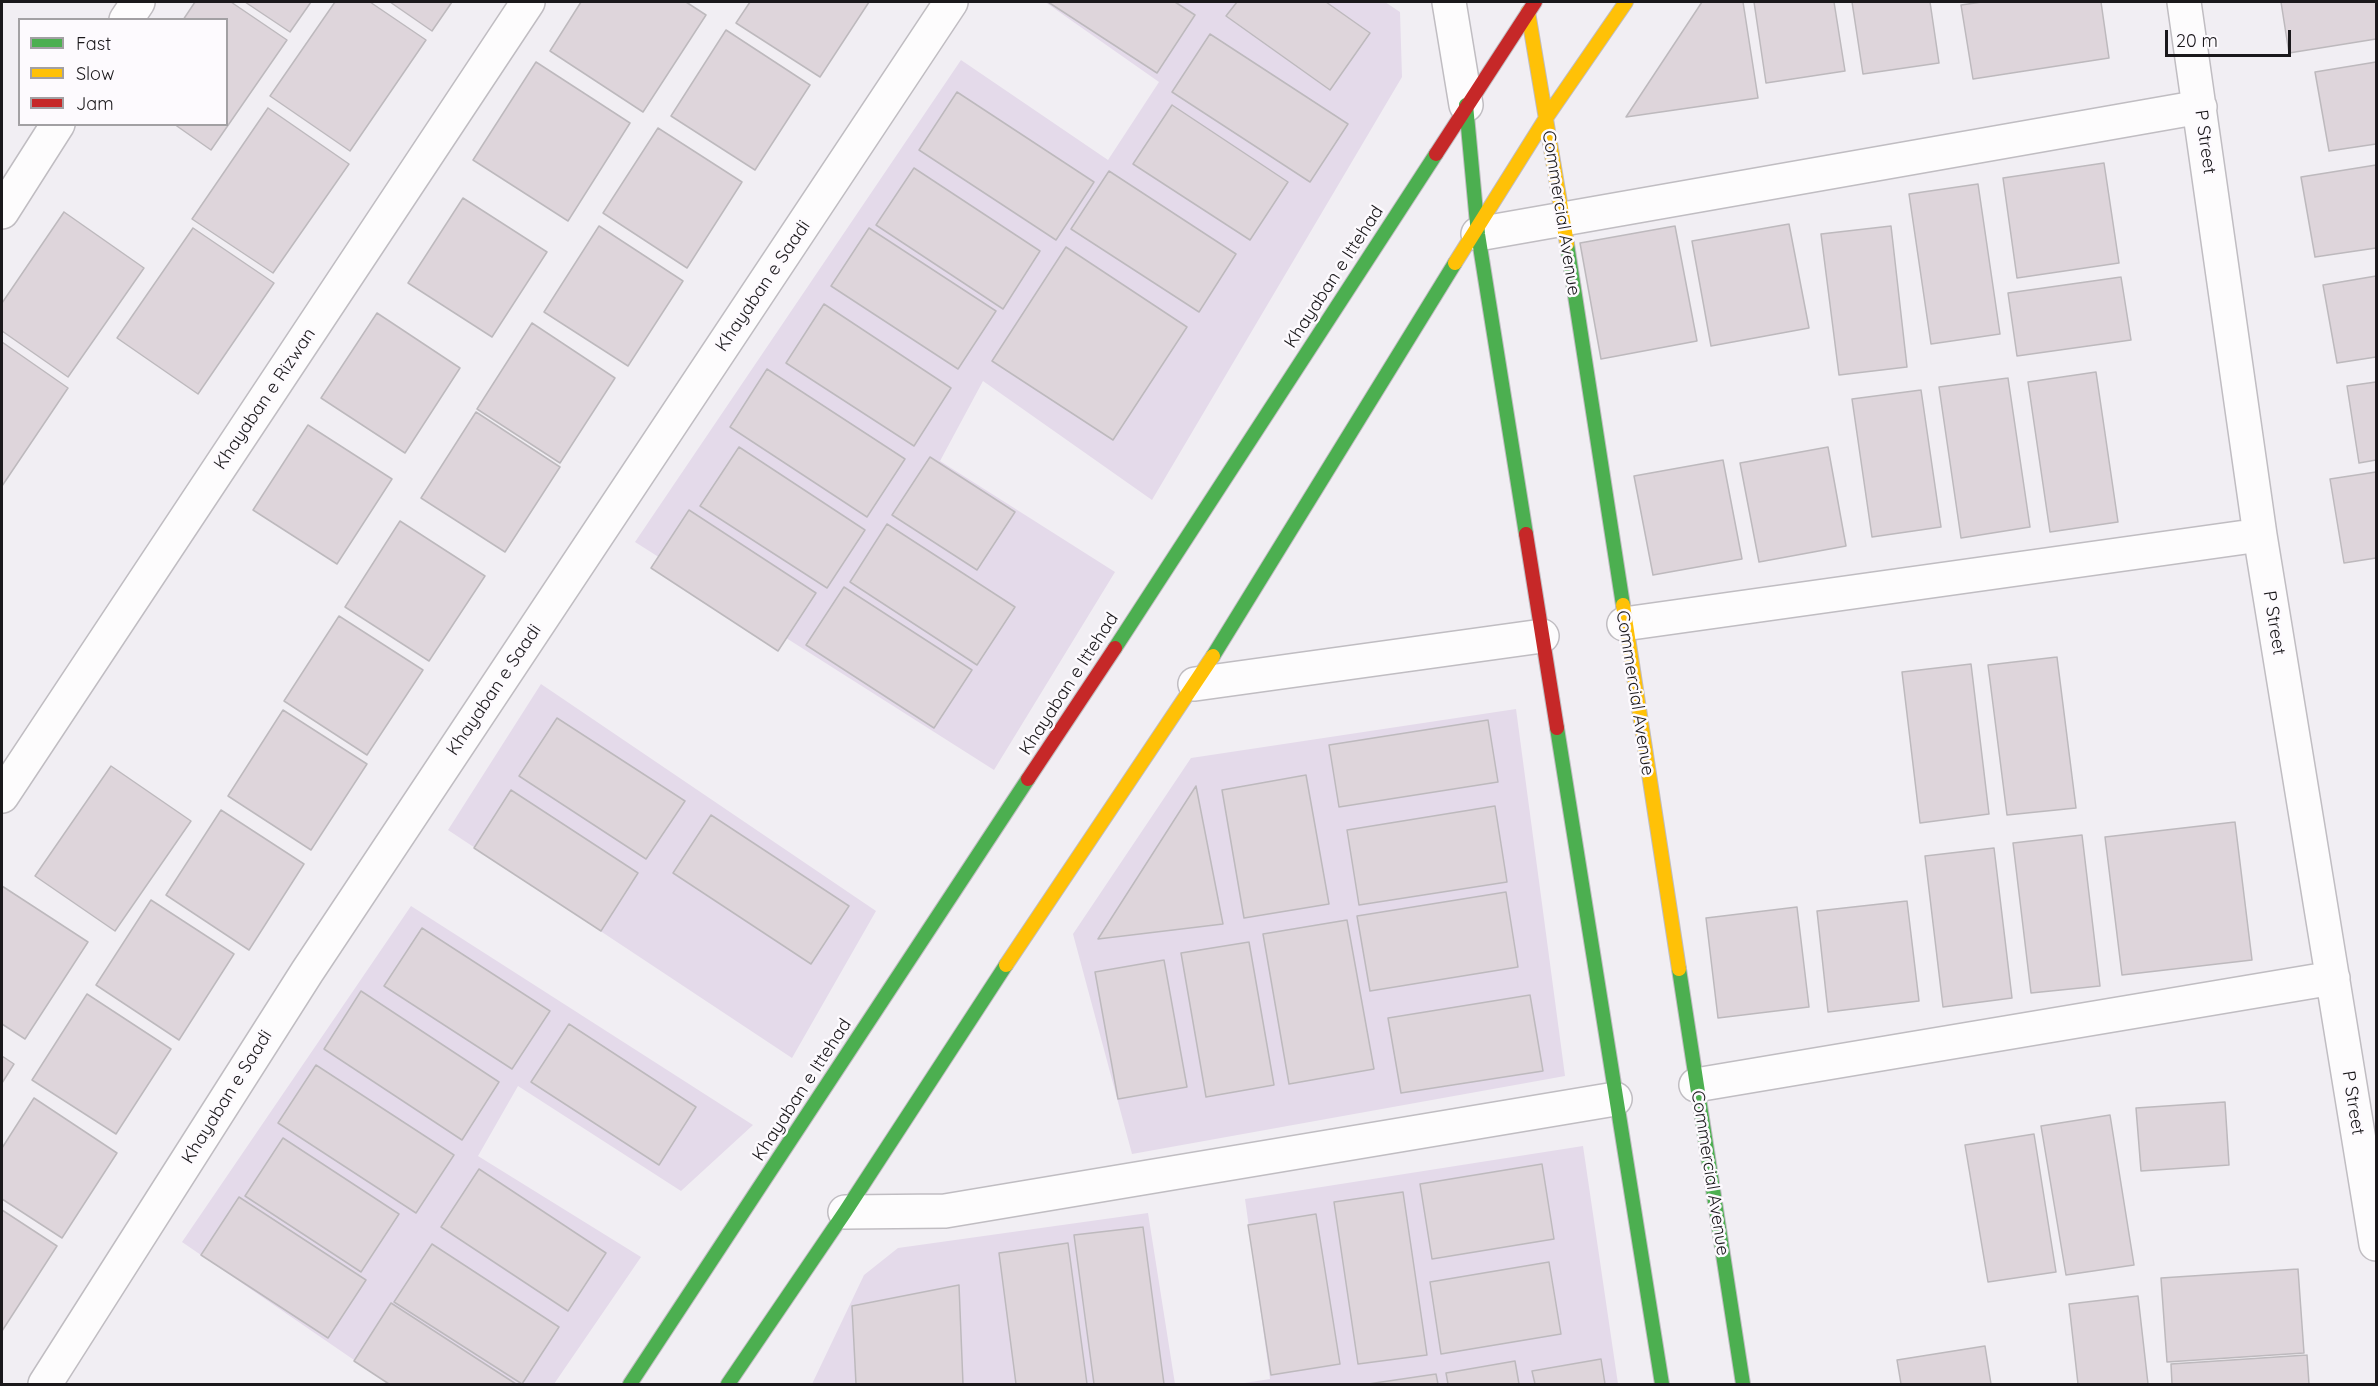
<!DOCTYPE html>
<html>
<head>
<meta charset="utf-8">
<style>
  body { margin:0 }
  #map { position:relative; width:2378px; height:1386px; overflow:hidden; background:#f1eef3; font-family:Quicksand,sans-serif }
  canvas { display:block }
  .frame { position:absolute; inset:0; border:3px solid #1a181b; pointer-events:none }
  .legend { position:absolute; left:18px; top:18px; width:210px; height:108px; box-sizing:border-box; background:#fdfafe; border:2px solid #a2a0a3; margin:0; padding:8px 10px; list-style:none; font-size:18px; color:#1a181b }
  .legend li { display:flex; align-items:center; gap:12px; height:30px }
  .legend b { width:30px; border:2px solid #a2a0a3 }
  .scale { position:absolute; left:2165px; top:30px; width:126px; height:27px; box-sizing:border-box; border:3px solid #1a181b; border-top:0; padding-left:8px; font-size:18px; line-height:21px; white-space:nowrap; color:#1a181b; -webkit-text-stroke:4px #fdfafe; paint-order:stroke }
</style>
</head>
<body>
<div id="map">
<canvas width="2378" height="1386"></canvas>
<div class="frame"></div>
<ul class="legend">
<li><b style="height:8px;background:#4caf50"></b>Fast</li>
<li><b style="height:8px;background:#ffc107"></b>Slow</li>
<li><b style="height:8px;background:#c62828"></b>Jam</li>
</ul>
<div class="scale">20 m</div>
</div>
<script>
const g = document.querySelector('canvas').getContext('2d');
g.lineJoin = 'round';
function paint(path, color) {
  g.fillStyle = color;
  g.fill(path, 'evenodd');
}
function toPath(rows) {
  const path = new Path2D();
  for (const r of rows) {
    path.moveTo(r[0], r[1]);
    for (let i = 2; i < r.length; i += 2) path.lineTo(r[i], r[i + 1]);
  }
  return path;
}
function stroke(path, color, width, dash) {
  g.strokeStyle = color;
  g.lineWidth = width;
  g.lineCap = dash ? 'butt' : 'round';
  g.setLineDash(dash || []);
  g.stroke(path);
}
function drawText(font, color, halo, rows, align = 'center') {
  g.font = font + ' Quicksand,sans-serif';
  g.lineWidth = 5;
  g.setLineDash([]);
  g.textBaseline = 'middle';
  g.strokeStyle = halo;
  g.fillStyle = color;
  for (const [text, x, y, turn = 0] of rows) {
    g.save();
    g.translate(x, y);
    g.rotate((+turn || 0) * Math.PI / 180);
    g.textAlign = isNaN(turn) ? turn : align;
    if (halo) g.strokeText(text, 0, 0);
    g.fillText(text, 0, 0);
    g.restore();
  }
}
const green = toPath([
  [1045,2,1385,2,1400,12,1402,77,1152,500,983,381,940,461,1115,572,994,770,635,542,961,60,1108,160,1159,82],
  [541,684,876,911,792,1058,448,830],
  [1516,709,1565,1076,1132,1154,1073,934,1191,758],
  [411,906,753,1125,681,1191,518,1086,478,1156,641,1257,554,1384,389,1384,182,1242],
  [1583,1146,1618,1384,1238,1384,1270,1379,1245,1199],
  [1148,1213,1175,1384,812,1384,864,1275,898,1248]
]);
const building = toPath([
  [195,2,231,2,287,40,211,150,174,124,226,124,226,20,183,20,195,2],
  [245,2,311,2,290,32,245,2],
  [335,2,370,2,426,40,350,151,270,96,335,2],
  [390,2,452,2,432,31,390,2],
  [581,2,686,2,706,15,643,112,550,51,581,2],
  [750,2,869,2,820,77,736,23,750,2],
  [1048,2,1175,2,1195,15,1157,73,1048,2],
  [1237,2,1326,2,1370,33,1330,90,1226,16,1237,2],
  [1702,2,1743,2,1758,98,1626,117,1702,2],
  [1754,2,1834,2,1845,71,1766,83,1754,2],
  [1852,2,1930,2,1939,63,1863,74,1852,2],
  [1982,2,2101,2,2109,58,1973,79,1961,5,1982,2],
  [2281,2,2376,2,2376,39,2289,53,2281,2],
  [726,30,810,85,755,170,671,116,726,30],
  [1210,34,1348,124,1310,182,1172,92,1210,34],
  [536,62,630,123,568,221,473,160,536,62],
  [2376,62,2376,144,2329,151,2315,72,2376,62],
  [957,92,1094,182,1056,240,919,150,957,92],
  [1172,105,1288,182,1250,240,1133,164,1172,105],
  [268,108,349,164,273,273,192,219,268,108],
  [658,128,742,182,687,268,603,213,658,128],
  [2104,163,2119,263,2017,278,2003,178,2104,163],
  [2376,165,2376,248,2315,257,2301,177,2376,165],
  [914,168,1040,251,1003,309,876,225,914,168],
  [1109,171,1236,254,1199,312,1071,229,1109,171],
  [1978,184,2000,334,1931,344,1909,194,1978,184],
  [463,198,547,252,492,337,408,283,463,198],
  [64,212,144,268,68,377,2,331,2,303,64,212],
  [1789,224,1809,328,1711,346,1692,241,1789,224],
  [599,226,683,281,628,366,544,312,599,226],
  [1675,226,1697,341,1601,359,1580,243,1675,226],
  [1891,226,1907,367,1839,375,1821,234,1891,226],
  [193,228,274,283,198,394,117,338,193,228],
  [869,228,996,311,958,369,831,286,869,228],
  [1066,247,1187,327,1113,440,992,361,1066,247],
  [2376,276,2376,357,2337,363,2323,285,2376,276],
  [2121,277,2131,340,2017,356,2008,293,2121,277],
  [824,304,951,388,914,446,786,363,824,304],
  [377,313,460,368,405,453,321,398,377,313],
  [532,323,615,378,560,463,477,409,532,323],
  [2,342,68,388,2,486,2,342],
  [767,369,905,459,867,517,730,427,767,369],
  [2096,372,2118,522,2050,532,2028,382,2096,372],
  [2008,378,2030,527,1961,538,1939,387,2008,378],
  [2376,382,2376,460,2359,463,2347,386,2376,382],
  [1921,390,1941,527,1872,537,1852,399,1921,390],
  [476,412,560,467,505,552,421,498,476,412],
  [308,425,392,479,337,564,253,510,308,425],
  [739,447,865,530,827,588,700,506,739,447],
  [1828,447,1846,546,1759,562,1740,463,1828,447],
  [930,457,1015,512,977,570,892,515,930,457],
  [1723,460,1742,559,1653,575,1634,476,1723,460],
  [2376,472,2376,558,2344,563,2330,479,2376,472],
  [689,510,816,593,778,651,651,568,689,510],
  [400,521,485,576,429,661,345,607,400,521],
  [887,524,1015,607,977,665,850,582,887,524],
  [844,587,972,670,934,728,806,645,844,587],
  [339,616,423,670,367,755,284,701,339,616],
  [2057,657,2076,808,2007,815,1988,665,2057,657],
  [1971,664,1989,814,1920,823,1902,672,1971,664],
  [283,710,367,764,311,850,228,796,283,710],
  [557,718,685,801,646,859,519,776,557,718],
  [1488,720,1498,782,1339,807,1329,745,1488,720],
  [111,766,191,821,115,931,35,876,111,766],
  [1306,775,1329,904,1244,918,1222,790,1306,775],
  [1196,786,1223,924,1098,939,1196,786],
  [511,790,638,873,601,931,474,848,511,790],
  [1495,806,1507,882,1359,905,1347,830,1495,806],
  [221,810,304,864,249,950,166,895,221,810],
  [711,815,849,906,811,964,673,873,711,815],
  [2235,822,2252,960,2122,975,2105,837,2235,822],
  [2082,835,2100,986,2031,993,2013,843,2082,835],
  [1994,848,2012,998,1943,1007,1925,856,1994,848],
  [2,886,88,942,25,1039,2,1024,2,886],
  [1506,892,1518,967,1370,991,1357,916,1506,892],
  [151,900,234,954,179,1040,96,985,151,900],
  [1907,901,1919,1001,1828,1012,1817,911,1907,901],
  [1797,907,1809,1007,1718,1018,1706,918,1797,907],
  [1347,920,1374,1069,1289,1084,1263,934,1347,920],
  [422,928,550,1011,512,1069,384,986,422,928],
  [1249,942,1274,1085,1206,1097,1181,953,1249,942],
  [1164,960,1187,1087,1118,1099,1095,972,1164,960],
  [361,991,499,1082,462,1140,324,1049,361,991],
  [87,994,171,1049,116,1134,32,1080,87,994],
  [1530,995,1543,1071,1401,1093,1388,1018,1530,995],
  [569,1024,696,1107,659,1165,531,1082,569,1024],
  [2,1056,14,1064,2,1083,2,1056],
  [316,1065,454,1155,416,1213,278,1123,316,1065],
  [34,1098,117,1153,62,1238,2,1199,2,1148,34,1098],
  [2225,1102,2229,1165,2141,1171,2136,1108,2225,1102],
  [2110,1115,2134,1265,2066,1275,2041,1126,2110,1115],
  [2034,1134,2056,1272,1988,1282,1965,1145,2034,1134],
  [283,1138,399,1214,361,1272,245,1196,283,1138],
  [1542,1164,1554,1239,1432,1259,1420,1184,1542,1164],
  [479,1169,606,1253,568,1311,441,1227,479,1169],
  [1403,1192,1427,1355,1358,1364,1334,1202,1403,1192],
  [239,1197,366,1280,328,1338,201,1255,239,1197],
  [2,1210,57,1246,2,1331,2,1210],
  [1316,1214,1340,1364,1271,1375,1248,1225,1316,1214],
  [1143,1227,1164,1384,1094,1384,1074,1235,1143,1227],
  [1068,1243,1087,1384,1016,1384,999,1253,1068,1243],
  [432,1244,559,1327,522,1384,394,1302,432,1244],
  [1549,1262,1561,1334,1441,1354,1430,1282,1549,1262],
  [2298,1269,2304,1353,2167,1362,2161,1278,2298,1269],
  [959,1285,963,1384,856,1384,852,1306,959,1285],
  [2138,1296,2148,1384,2078,1384,2069,1304,2138,1296],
  [391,1303,516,1384,389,1384,354,1361,391,1303],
  [1985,1346,1991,1384,1901,1384,1897,1360,1985,1346],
  [2307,1355,2309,1384,2172,1384,2171,1364,2307,1355],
  [1601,1359,1605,1384,1535,1384,1532,1371,1601,1359],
  [1515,1361,1519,1384,1448,1384,1446,1373,1515,1361],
  [1436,1374,1438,1384,1368,1384,1436,1374]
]);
const street = toPath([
  [1449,2,1466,105],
  [2184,2,2260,535,2376,1244],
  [126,20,138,2],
  [2,212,58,124],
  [1478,234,2200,107],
  [1624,624,2260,535],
  [1195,684,1542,636],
  [2,796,528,2],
  [1696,1085,2333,978],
  [845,1212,945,1211,1615,1099],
  [45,1384,307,972,951,2]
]);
const fast = toPath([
  [1466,105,1478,234,1526,534],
  [1567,244,1623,605],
  [1115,648,1436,154],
  [1213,656,1455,263],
  [1557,728,1662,1384],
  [1679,969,1743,1384],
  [630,1384,1028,779],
  [728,1384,845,1212,1006,965]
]);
const slow = toPath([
  [1528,12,1567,244],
  [1455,263,1546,118,1626,2],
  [1623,605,1679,969],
  [1006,965,1213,656]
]);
const jam = toPath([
  [1436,154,1535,2],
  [1526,534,1557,728],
  [1028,779,1115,648]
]);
const streetNames = [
  ["P Street",2205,142,82],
  ["Commercial Avenue",1561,213,81],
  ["Khayaban e Ittehad",1334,277,-57],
  ["Khayaban e Saadi",763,286,-56],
  ["Khayaban e Rizwan",265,399,-56],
  ["P Street",2274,623,81],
  ["Khayaban e Ittehad",1069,684,-57],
  ["Khayaban e Saadi",494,690,-56],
  ["Commercial Avenue",1635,693,81],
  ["Khayaban e Ittehad",802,1090,-57],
  ["Khayaban e Saadi",227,1097,-58],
  ["P Street",2353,1103,81],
  ["Commercial Avenue",1710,1173,81]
];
paint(green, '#e4daea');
paint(building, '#ded5db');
stroke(building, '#bdb9bd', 1.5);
stroke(street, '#c0bdc2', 36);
stroke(fast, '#c0bdc2', 16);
stroke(slow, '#c0bdc2', 16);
stroke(jam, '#c0bdc2', 16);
stroke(street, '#fdfcfd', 33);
stroke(fast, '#4caf50', 14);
stroke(slow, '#ffc107', 14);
stroke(jam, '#c62828', 14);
drawText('18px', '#1a181b', '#fdfafe', streetNames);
</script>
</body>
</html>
